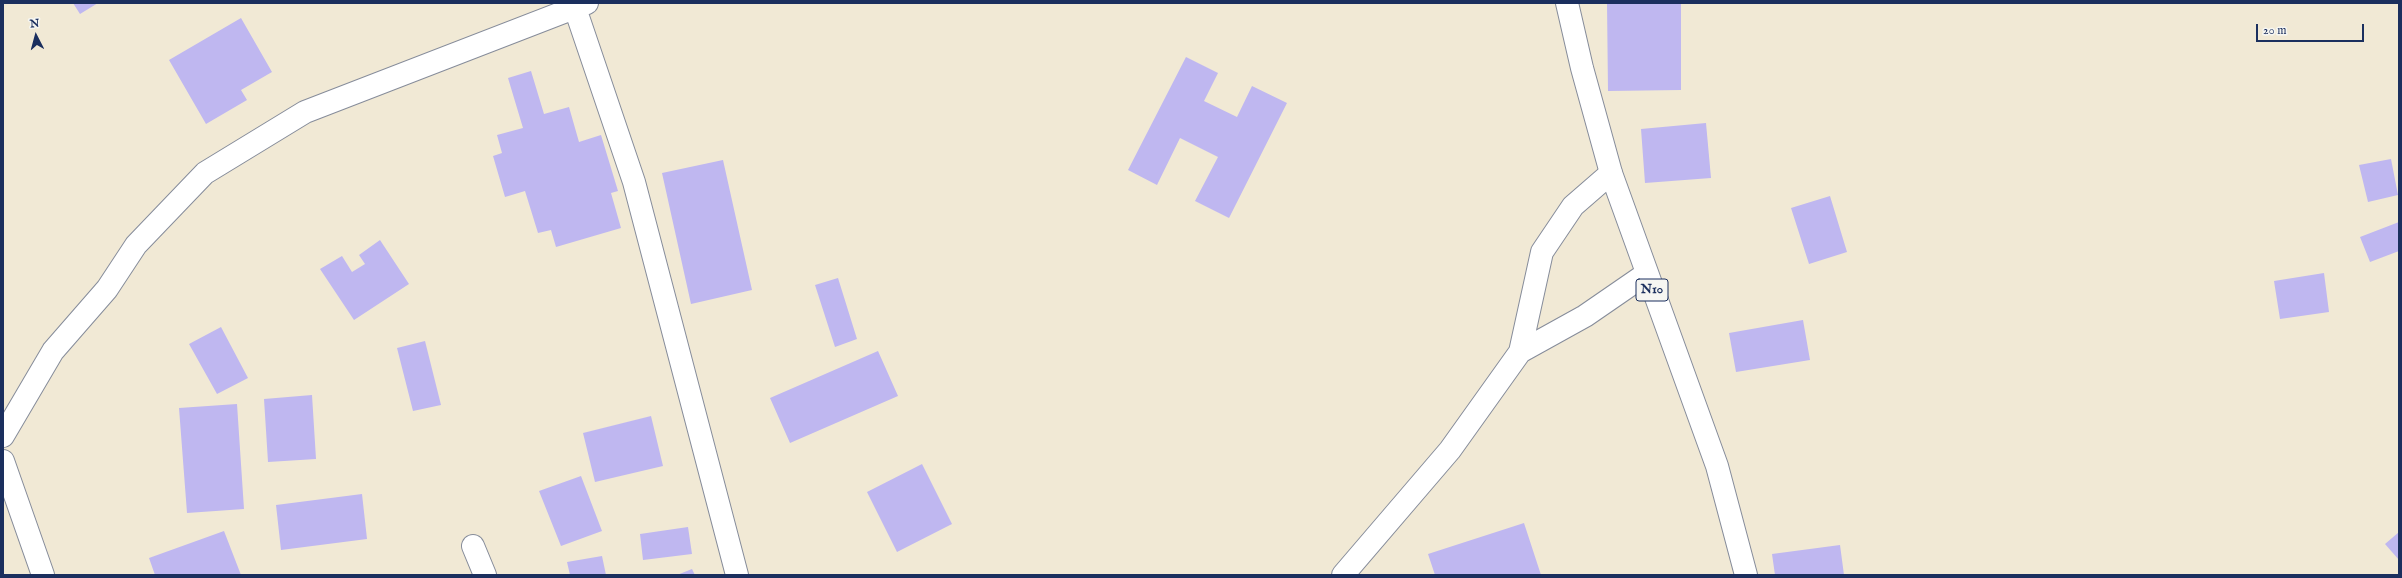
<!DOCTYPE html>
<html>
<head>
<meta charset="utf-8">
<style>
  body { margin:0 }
  #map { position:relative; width:2402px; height:578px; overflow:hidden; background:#f1e9d5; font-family:"IM FELL English",serif }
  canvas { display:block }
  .frame { position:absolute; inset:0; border:4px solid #1b2f5e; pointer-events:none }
  .north { position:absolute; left:16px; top:16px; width:40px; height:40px; -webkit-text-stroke:3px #f6f6f2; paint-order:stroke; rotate:354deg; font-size:11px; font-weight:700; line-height:16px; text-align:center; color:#1b2f5e }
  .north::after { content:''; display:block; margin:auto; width:14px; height:18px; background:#1b2f5e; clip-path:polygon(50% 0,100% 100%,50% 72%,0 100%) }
  .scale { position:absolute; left:2256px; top:24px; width:108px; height:18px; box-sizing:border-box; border:2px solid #1b2f5e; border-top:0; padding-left:5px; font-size:12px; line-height:14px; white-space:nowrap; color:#1b2f5e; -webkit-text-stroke:3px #f6f6f2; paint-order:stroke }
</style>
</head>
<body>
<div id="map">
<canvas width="2402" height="578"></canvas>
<div class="frame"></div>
<div class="north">N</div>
<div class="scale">20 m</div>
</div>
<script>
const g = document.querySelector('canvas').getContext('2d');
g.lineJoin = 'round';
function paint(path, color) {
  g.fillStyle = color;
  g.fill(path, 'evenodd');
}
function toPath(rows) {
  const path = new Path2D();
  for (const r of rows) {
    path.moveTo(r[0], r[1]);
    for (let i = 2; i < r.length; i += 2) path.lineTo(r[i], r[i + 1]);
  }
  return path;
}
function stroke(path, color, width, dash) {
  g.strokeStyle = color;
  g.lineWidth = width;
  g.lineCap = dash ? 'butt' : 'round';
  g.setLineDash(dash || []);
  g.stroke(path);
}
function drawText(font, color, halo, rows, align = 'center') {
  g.font = font + ' "IM FELL English",serif';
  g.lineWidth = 4;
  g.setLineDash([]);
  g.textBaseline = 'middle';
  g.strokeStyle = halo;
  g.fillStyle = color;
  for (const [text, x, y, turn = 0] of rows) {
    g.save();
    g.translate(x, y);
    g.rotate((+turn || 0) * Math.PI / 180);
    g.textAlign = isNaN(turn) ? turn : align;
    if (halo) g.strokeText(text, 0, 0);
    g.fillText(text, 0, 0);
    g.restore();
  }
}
const building = toPath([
  [73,3,98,3,80,14],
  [1607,3,1681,3,1681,90,1608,91],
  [241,18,272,72,241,90,247,100,206,124,169,60],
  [1186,57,1218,73,1204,101,1237,117,1252,86,1287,103,1229,218,1195,201,1218,157,1180,138,1157,185,1128,170],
  [531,71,544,114,569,107,579,142,601,135,618,191,611,193,621,228,556,247,551,230,538,233,525,191,505,197,493,156,502,153,497,135,523,128,508,78],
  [1706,123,1711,178,1645,183,1641,129],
  [2391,159,2398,195,2368,202,2359,165],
  [723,160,752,290,691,304,662,173],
  [1830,196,1847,252,1809,264,1791,208],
  [2399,222,2399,251,2370,262,2360,237],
  [380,240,409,284,354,320,320,269,342,256,352,272,365,264,359,255],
  [2324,273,2329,312,2280,319,2274,281],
  [838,278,857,339,835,347,815,285],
  [1803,320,1810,360,1736,372,1729,333],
  [221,327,248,378,217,394,189,344],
  [425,341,441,405,413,411,397,348],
  [878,351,898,396,790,443,770,398],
  [312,395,316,459,268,462,264,399],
  [237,404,244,509,187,513,179,408],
  [651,416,663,466,595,482,583,433],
  [922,464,952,524,897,552,867,492],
  [581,476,602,531,561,546,539,491],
  [362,494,367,539,281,550,276,505],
  [1524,523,1541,575,1435,575,1428,554],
  [688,527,692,554,643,560,640,534],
  [224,531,241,575,155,575,149,558],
  [2399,532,2399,560,2385,544],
  [1840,545,1844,575,1775,575,1772,554],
  [602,556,606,575,570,575,567,562],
  [692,569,695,575,677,575]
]);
const minor = toPath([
  [575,8,634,182,737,575],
  [1520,352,1585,316,1646,274],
  [3,436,53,351,107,289,136,245,205,173,305,112,587,3],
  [3,461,43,575],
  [473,546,485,575],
  [1343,575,1450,450,1520,352,1542,252,1573,206,1611,173]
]);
const highway = toPath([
  [1567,3,1582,68,1611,173,1717,466,1746,575]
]);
const shields = [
  [1652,290,32]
];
const shieldNames = [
  ["N10",1652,290]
];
paint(building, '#bfb7f0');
stroke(minor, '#868c9a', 24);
stroke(highway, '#868c9a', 24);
stroke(minor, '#fff', 22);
stroke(highway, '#fff', 22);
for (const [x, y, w] of shields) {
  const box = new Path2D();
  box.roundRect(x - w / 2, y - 11, w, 22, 3);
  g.fillStyle = '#f6f6f2';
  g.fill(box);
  stroke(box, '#1b2f5e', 1);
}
drawText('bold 13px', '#1b2f5e', null, shieldNames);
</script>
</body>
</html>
